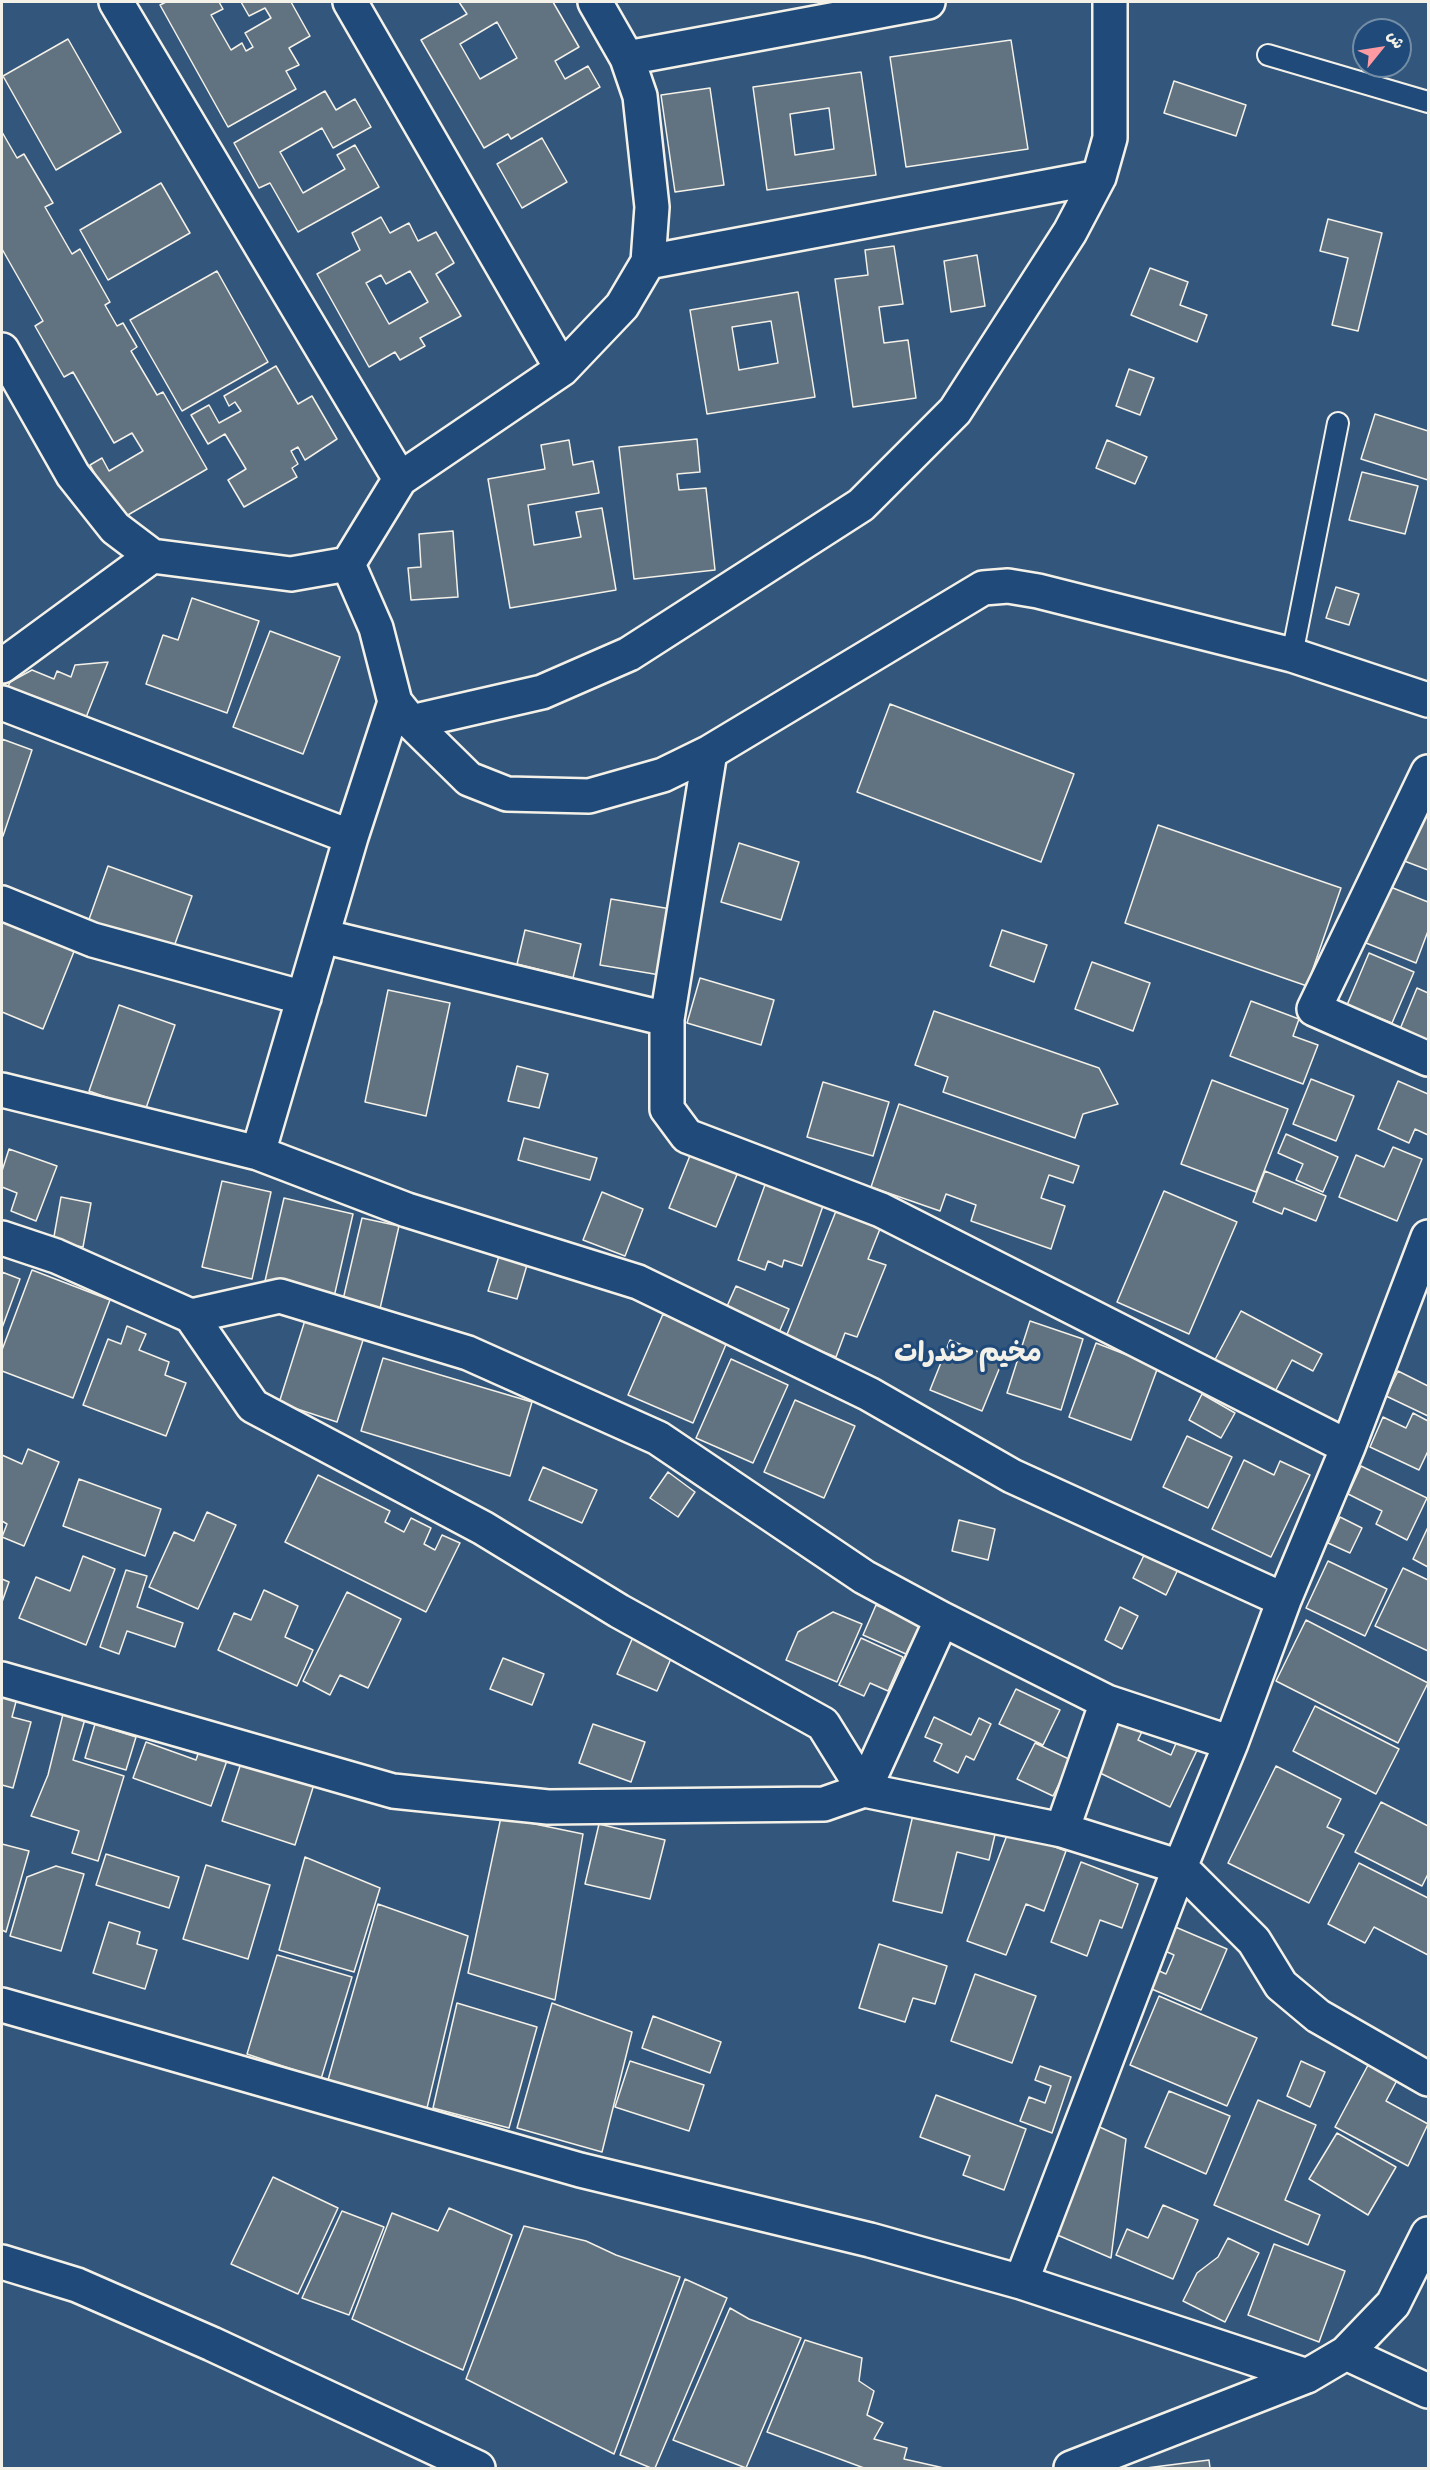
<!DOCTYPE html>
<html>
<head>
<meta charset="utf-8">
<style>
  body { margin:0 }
  #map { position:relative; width:1430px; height:2470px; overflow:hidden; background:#33567c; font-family:Itim,"Playpen Sans Arabic",sans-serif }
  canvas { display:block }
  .frame { position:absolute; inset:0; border:3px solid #f4f1e8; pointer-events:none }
  .north { position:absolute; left:1352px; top:18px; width:60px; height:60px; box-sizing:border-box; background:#1f4a7a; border:2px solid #748da6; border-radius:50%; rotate:60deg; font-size:16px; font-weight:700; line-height:24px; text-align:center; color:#f4f1e8 }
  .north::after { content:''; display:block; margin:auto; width:21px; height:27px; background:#ff9aa2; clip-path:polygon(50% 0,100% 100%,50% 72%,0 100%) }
</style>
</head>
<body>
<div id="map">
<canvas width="1430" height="2470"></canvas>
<div class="frame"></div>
<div class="north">ش</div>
</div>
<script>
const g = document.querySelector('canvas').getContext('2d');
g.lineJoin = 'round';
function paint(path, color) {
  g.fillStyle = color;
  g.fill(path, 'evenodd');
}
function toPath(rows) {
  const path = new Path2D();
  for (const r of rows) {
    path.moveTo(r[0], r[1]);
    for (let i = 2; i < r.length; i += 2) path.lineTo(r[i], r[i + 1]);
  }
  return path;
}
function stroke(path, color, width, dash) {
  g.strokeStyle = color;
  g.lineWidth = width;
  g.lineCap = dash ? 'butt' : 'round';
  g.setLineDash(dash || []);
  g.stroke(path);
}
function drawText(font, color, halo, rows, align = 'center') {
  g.font = font + ' Itim,"Playpen Sans Arabic",sans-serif';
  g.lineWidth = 6;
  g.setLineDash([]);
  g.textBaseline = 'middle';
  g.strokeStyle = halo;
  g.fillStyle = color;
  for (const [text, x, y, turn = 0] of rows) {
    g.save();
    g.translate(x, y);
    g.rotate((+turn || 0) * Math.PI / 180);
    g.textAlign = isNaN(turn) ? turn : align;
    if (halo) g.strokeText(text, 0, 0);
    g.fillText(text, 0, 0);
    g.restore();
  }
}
const building = toPath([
  [166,2,219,2,223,9,211,15,231,50,242,43,246,51,253,47,245,33,271,18,265,8,249,16,241,2,291,2,310,36,289,48,299,65,286,71,296,89,228,127,160,5,166,2],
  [459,2,553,2,579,47,555,61,565,79,588,66,600,87,511,139,508,134,484,148,421,40,467,14,459,2],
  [497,22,517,58,480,79,460,44,497,22],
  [68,39,121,132,56,170,3,76,68,39],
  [1011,40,1028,149,906,167,890,57,1011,40],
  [861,72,876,175,767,190,753,87,861,72],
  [829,108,834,149,795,155,790,114,829,108],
  [1174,81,1246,105,1236,136,1164,113,1174,81],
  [710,88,724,185,675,192,661,95,710,88],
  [325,91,336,110,355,99,371,127,333,148,322,128,280,152,303,193,345,169,337,155,355,145,379,187,298,232,270,183,259,188,234,143,325,91],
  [2,132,17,158,24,154,53,203,45,207,72,254,80,249,110,302,105,305,117,326,123,323,137,347,131,351,157,395,163,392,207,469,121,519,90,465,102,458,109,471,143,451,132,433,114,443,73,372,64,377,35,326,43,321,2,249,2,132],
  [542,138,567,182,522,208,497,164,542,138],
  [161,183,190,233,108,280,80,230,161,183],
  [381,217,390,233,409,223,418,241,436,232,454,263,436,274,461,316,420,338,425,346,400,360,395,352,369,367,317,274,360,250,352,233,381,217],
  [410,271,428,302,389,324,366,283,381,275,386,284,410,271],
  [1328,219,1382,233,1358,331,1332,325,1348,258,1320,251,1328,219],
  [894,246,903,304,879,307,884,343,908,340,916,398,853,407,835,279,868,275,865,250,894,246],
  [977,255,985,306,951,312,944,261,977,255],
  [1150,268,1188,282,1180,305,1207,315,1197,342,1131,315,1150,268],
  [217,271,268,362,182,411,130,320,217,271],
  [798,292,815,397,707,414,690,310,798,292],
  [771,321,778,363,739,370,732,327,771,321],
  [276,366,298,404,312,396,337,439,305,460,298,447,291,451,298,464,292,468,297,477,244,507,228,480,246,469,225,434,208,444,191,415,209,405,219,423,241,411,235,402,229,406,224,396,276,366],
  [1129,369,1154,378,1140,415,1116,406,1129,369],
  [1375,414,1428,431,1428,480,1361,459,1375,414],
  [697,439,700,472,677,474,679,490,706,488,715,570,634,579,619,447,697,439],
  [569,440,573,465,593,461,599,493,528,505,534,545,581,537,576,512,602,508,616,590,510,608,488,479,545,469,541,445,569,440],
  [1107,440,1147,457,1135,484,1096,468,1107,440],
  [1362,472,1418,486,1405,534,1349,520,1362,472],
  [453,531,458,597,411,600,408,568,421,567,419,534,453,531],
  [1336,587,1359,594,1349,625,1326,618,1336,587],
  [192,598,259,621,227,713,146,684,163,635,178,640,192,598],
  [270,631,340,657,303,754,233,727,270,631],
  [108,662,83,725,5,694,10,682,32,670,54,679,57,671,71,677,75,665,108,662],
  [890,704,1074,774,1041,862,857,792,890,704],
  [2,739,32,750,3,836,2,836,2,739],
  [1428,797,1428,870,1399,859,1428,797],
  [1158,825,1341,888,1307,986,1125,923,1158,825],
  [739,843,799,862,781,920,721,902,739,843],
  [108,866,192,896,171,955,87,925,108,866],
  [1388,886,1428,902,1428,931,1416,963,1366,943,1388,886],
  [611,899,671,909,660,975,600,965,611,899],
  [2,920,75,949,43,1029,2,1012,2,920],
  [525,930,581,944,573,978,517,964,525,930],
  [1002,930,1047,945,1034,982,990,966,1002,930],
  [1369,953,1414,972,1392,1023,1347,1005,1369,953],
  [1092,962,1150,983,1133,1031,1075,1009,1092,962],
  [700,978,774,1000,761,1045,687,1023,700,978],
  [1417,988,1428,993,1428,1040,1400,1029,1417,988],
  [388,990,450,1003,426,1116,365,1102,388,990],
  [1251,1001,1299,1019,1293,1036,1318,1045,1303,1084,1230,1056,1251,1001],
  [119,1005,175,1025,145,1111,89,1091,119,1005],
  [934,1011,1099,1068,1118,1104,1083,1114,1075,1138,943,1092,948,1077,915,1065,934,1011],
  [517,1066,548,1074,539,1108,508,1101,517,1066],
  [1311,1079,1354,1096,1336,1141,1293,1124,1311,1079],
  [1212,1080,1288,1109,1256,1192,1181,1164,1212,1080],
  [1398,1081,1428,1094,1428,1135,1415,1129,1409,1143,1378,1129,1398,1081],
  [823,1082,889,1102,873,1156,807,1137,823,1082],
  [899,1104,1079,1166,1073,1183,1049,1175,1041,1198,1065,1206,1051,1249,971,1221,976,1205,946,1194,940,1211,871,1187,899,1104],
  [1286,1134,1338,1157,1323,1192,1296,1180,1303,1164,1278,1153,1286,1134],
  [524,1138,597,1158,590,1180,518,1160,524,1138],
  [1393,1147,1422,1159,1397,1221,1339,1197,1356,1155,1384,1167,1393,1147],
  [693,1148,740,1167,716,1227,669,1208,693,1148],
  [9,1149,57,1166,36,1221,11,1211,17,1193,2,1187,2,1171,9,1149],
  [1265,1171,1326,1196,1316,1221,1284,1208,1282,1214,1253,1202,1265,1171],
  [222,1181,271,1192,252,1279,202,1267,222,1181],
  [766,1182,824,1203,802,1266,784,1260,782,1267,768,1261,765,1270,738,1260,766,1182],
  [1164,1191,1237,1222,1189,1334,1117,1302,1164,1191],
  [602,1192,643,1209,625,1256,583,1240,602,1192],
  [61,1197,91,1203,83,1247,53,1242,61,1197],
  [284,1198,353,1214,334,1297,265,1281,284,1198],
  [836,1211,880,1229,868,1259,886,1265,857,1337,845,1333,836,1357,786,1337,836,1211],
  [362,1218,399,1226,379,1313,342,1304,362,1218],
  [499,1256,527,1265,517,1299,488,1291,499,1256],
  [32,1270,110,1300,73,1398,2,1371,2,1350,32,1270],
  [2,1272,20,1279,2,1328,2,1272],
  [736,1286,789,1309,777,1337,724,1313,736,1286],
  [1241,1311,1322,1354,1313,1371,1292,1360,1271,1399,1211,1367,1241,1311],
  [663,1314,727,1342,693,1423,628,1395,663,1314],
  [306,1317,364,1337,337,1422,279,1403,306,1317],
  [1030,1321,1083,1339,1061,1410,1007,1393,1030,1321],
  [127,1326,146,1334,139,1350,169,1362,165,1375,186,1383,166,1436,83,1405,108,1339,121,1344,127,1326],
  [950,1340,1002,1362,982,1411,930,1390,950,1340],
  [1096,1343,1158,1367,1131,1440,1069,1417,1096,1343],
  [383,1358,532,1402,510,1476,361,1431,383,1358],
  [731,1359,788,1385,753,1463,696,1438,731,1359],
  [1398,1371,1428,1386,1428,1416,1386,1396,1398,1371],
  [1202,1394,1235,1413,1221,1438,1189,1420,1202,1394],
  [795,1400,855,1426,824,1498,764,1472,795,1400],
  [1413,1413,1428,1421,1428,1451,1419,1470,1370,1447,1383,1417,1406,1428,1413,1413],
  [1187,1436,1232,1457,1208,1508,1163,1487,1187,1436],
  [28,1449,59,1462,24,1546,2,1537,7,1524,2,1521,2,1455,22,1464,28,1449],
  [1244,1460,1274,1475,1280,1461,1310,1475,1271,1557,1212,1529,1244,1460],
  [1361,1466,1427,1498,1407,1540,1376,1524,1382,1511,1348,1494,1361,1466],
  [543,1467,597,1490,582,1523,529,1500,543,1467],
  [668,1472,695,1492,678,1517,650,1498,668,1472],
  [318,1475,390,1511,385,1522,404,1532,411,1518,431,1528,424,1544,435,1550,442,1535,460,1543,426,1612,285,1542,318,1475],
  [79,1479,161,1509,145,1556,63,1526,79,1479],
  [207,1512,236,1525,198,1609,149,1587,174,1532,194,1541,207,1512],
  [1340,1517,1362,1528,1350,1553,1328,1543,1340,1517],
  [959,1520,995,1529,988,1560,952,1551,959,1520],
  [1428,1527,1428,1567,1413,1559,1428,1527],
  [1148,1547,1181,1563,1166,1595,1133,1578,1148,1547],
  [83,1556,115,1569,86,1645,19,1618,36,1577,70,1591,83,1556],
  [1328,1561,1387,1589,1365,1636,1306,1608,1328,1561],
  [1403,1568,1428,1580,1428,1651,1375,1626,1403,1568],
  [126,1570,147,1576,137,1607,183,1623,175,1647,127,1631,119,1654,100,1647,126,1570],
  [2,1579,9,1582,2,1602,2,1579],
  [264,1590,298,1606,285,1637,313,1650,297,1686,218,1650,234,1613,251,1620,264,1590],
  [347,1592,401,1619,368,1688,340,1675,330,1695,303,1681,347,1592],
  [876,1605,920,1625,906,1654,863,1635,876,1605],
  [1120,1607,1138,1616,1122,1649,1105,1640,1120,1607],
  [833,1612,862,1624,837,1682,786,1660,798,1632,833,1612],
  [1306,1620,1428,1683,1398,1743,1276,1681,1306,1620],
  [633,1637,673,1654,657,1691,617,1674,633,1637],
  [861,1638,903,1657,888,1691,870,1683,864,1696,839,1685,861,1638],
  [503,1658,544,1674,532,1705,490,1689,503,1658],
  [2,1689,18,1694,12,1717,31,1722,13,1788,2,1785,2,1689],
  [1016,1689,1060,1710,1043,1745,999,1724,1016,1689],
  [66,1702,88,1709,73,1760,124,1776,98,1861,72,1853,79,1831,31,1816,48,1775,66,1702],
  [1315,1706,1399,1749,1376,1794,1293,1751,1315,1706],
  [1126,1708,1148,1719,1138,1740,1171,1755,1180,1734,1200,1744,1170,1807,1096,1771,1126,1708],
  [934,1717,971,1735,979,1718,991,1724,974,1760,966,1756,958,1773,934,1761,942,1744,925,1737,934,1717],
  [95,1724,136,1737,126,1770,85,1758,95,1724],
  [593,1724,645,1742,631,1782,579,1763,593,1724],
  [146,1742,196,1760,202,1742,230,1752,211,1806,133,1778,146,1742],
  [1035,1743,1071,1760,1053,1796,1017,1779,1035,1743],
  [244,1754,316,1778,295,1845,222,1821,244,1754],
  [1276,1766,1341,1799,1327,1827,1344,1835,1309,1903,1228,1863,1276,1766],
  [916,1802,998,1822,989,1860,957,1852,942,1913,893,1901,916,1802],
  [1381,1802,1428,1826,1428,1874,1422,1886,1355,1852,1381,1802],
  [501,1817,583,1834,555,2000,468,1973,501,1817],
  [599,1824,665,1840,650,1899,585,1884,599,1824],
  [1009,1830,1066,1851,1044,1911,1026,1904,1006,1955,967,1941,1009,1830],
  [2,1844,29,1851,6,1932,2,1930,2,1844],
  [106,1854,179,1877,169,1908,96,1885,106,1854],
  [305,1857,380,1888,354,1972,279,1950,305,1857],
  [1081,1862,1138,1884,1122,1928,1100,1920,1087,1956,1051,1942,1081,1862],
  [1359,1863,1428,1898,1428,1955,1374,1927,1365,1943,1328,1924,1359,1863],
  [206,1865,270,1885,248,1959,183,1939,206,1865],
  [56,1866,84,1874,61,1951,10,1936,27,1877,56,1866],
  [378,1904,468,1936,427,2108,328,2080,378,1904],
  [109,1922,140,1932,137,1944,157,1950,145,1989,93,1973,109,1922],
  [1166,1923,1227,1949,1201,2010,1140,1984,1148,1966,1166,1974,1174,1955,1156,1947,1166,1923],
  [879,1944,947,1966,935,2004,913,1998,905,2022,859,2008,879,1944],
  [277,1955,352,1977,321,2079,247,2054,277,1955],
  [975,1974,1036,1996,1012,2063,951,2041,975,1974],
  [1159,1996,1257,2038,1227,2106,1130,2065,1159,1996],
  [457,2003,537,2027,509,2128,433,2108,457,2003],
  [552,2003,632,2032,602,2152,517,2128,552,2003],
  [653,2016,721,2042,710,2073,642,2048,653,2016],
  [1374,2054,1403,2069,1386,2101,1428,2124,1408,2166,1335,2127,1374,2054],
  [630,2061,704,2085,689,2131,615,2107,630,2061],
  [1301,2061,1325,2072,1310,2107,1287,2096,1301,2061],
  [1040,2066,1071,2077,1052,2133,1020,2121,1029,2097,1045,2103,1051,2086,1035,2080,1040,2066],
  [1169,2091,1230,2116,1206,2174,1145,2147,1169,2091],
  [936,2095,1026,2129,1004,2190,963,2175,970,2156,920,2137,936,2095],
  [1258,2100,1316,2125,1285,2200,1320,2215,1308,2245,1214,2205,1258,2100],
  [1093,2124,1126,2139,1111,2258,1048,2231,1093,2124],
  [1337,2133,1396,2167,1368,2215,1309,2179,1337,2133],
  [273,2177,338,2208,298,2294,231,2264,273,2177],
  [1163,2205,1198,2220,1173,2279,1116,2255,1127,2229,1148,2238,1163,2205],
  [449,2208,512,2235,463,2370,352,2319,392,2213,438,2231,449,2208],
  [342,2211,384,2227,349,2315,302,2298,342,2211],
  [524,2226,586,2241,616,2255,680,2277,614,2454,466,2379,524,2226],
  [1228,2238,1259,2253,1225,2322,1183,2301,1197,2273,1218,2257,1228,2238],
  [1274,2244,1345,2271,1319,2342,1248,2315,1274,2244],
  [685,2279,727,2298,655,2468,651,2468,620,2455,685,2279],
  [730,2308,749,2319,801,2338,746,2468,673,2440,730,2308],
  [805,2340,862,2358,859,2381,874,2391,867,2415,883,2423,874,2439,907,2448,904,2459,944,2468,864,2468,767,2432,805,2340],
  [1209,2460,1210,2468,1146,2468,1209,2460]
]);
const service = toPath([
  [1268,55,1428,102],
  [1292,655,1338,423]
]);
const minor = toPath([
  [116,2,400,479],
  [350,2,562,369],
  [627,58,928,2],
  [648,262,1099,177],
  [2,350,73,475,115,528,152,556,291,574,348,564,376,628,395,702,411,722,469,779,507,794,589,796,663,775,710,752,983,588,1008,586,1038,591,1292,655,1428,700],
  [348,564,400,479,562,369,622,306,648,262,652,207,640,96,627,58,595,2],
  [2,666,152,556],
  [2,703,351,837],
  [411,722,542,692,629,654,861,505,955,411,1070,232,1099,177,1110,138,1110,2],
  [710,752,667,1019,667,1109,687,1136,881,1210,1348,1447],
  [1428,772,1314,1009,1428,1059],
  [2,903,93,940,304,998],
  [322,936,667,1019],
  [2,1090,258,1153,407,1210,638,1282,869,1394,1012,1476,1284,1600],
  [258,1153,351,837,395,702],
  [2,1238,56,1256,191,1316,280,1296,468,1353,658,1438,864,1577,942,1619,1107,1702,1231,1743],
  [191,1316,253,1406,483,1528,619,1611,823,1724,864,1790],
  [2,1679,393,1791,548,1807,824,1804,864,1790,1062,1830,1180,1867,1254,1941,1281,1985,1318,2016,1428,2079],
  [864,1790,942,1619],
  [1062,1830,1107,1702],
  [2,2005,580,2170,870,2240,1021,2282,1307,2376],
  [1021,2282,1180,1867,1231,1743,1284,1600,1348,1447,1428,1237],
  [1346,2353,1428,2391],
  [1071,2468,1307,2376,1346,2353,1393,2304,1428,2234]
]);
const secondary = toPath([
  [2,2262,77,2285,212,2344,478,2468]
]);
const districtNames = [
  ["مخيم حندرات",968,1354]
];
paint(building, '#617281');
stroke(building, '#f4f1e8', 1.5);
stroke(service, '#f4f1e8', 24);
stroke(minor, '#f4f1e8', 38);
stroke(secondary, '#f4f1e8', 38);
stroke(service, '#1f4a7a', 20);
stroke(minor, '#1f4a7a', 33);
stroke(secondary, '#1f4a7a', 33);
drawText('bold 27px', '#f4f1e8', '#1f4a7a', districtNames);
</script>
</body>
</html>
